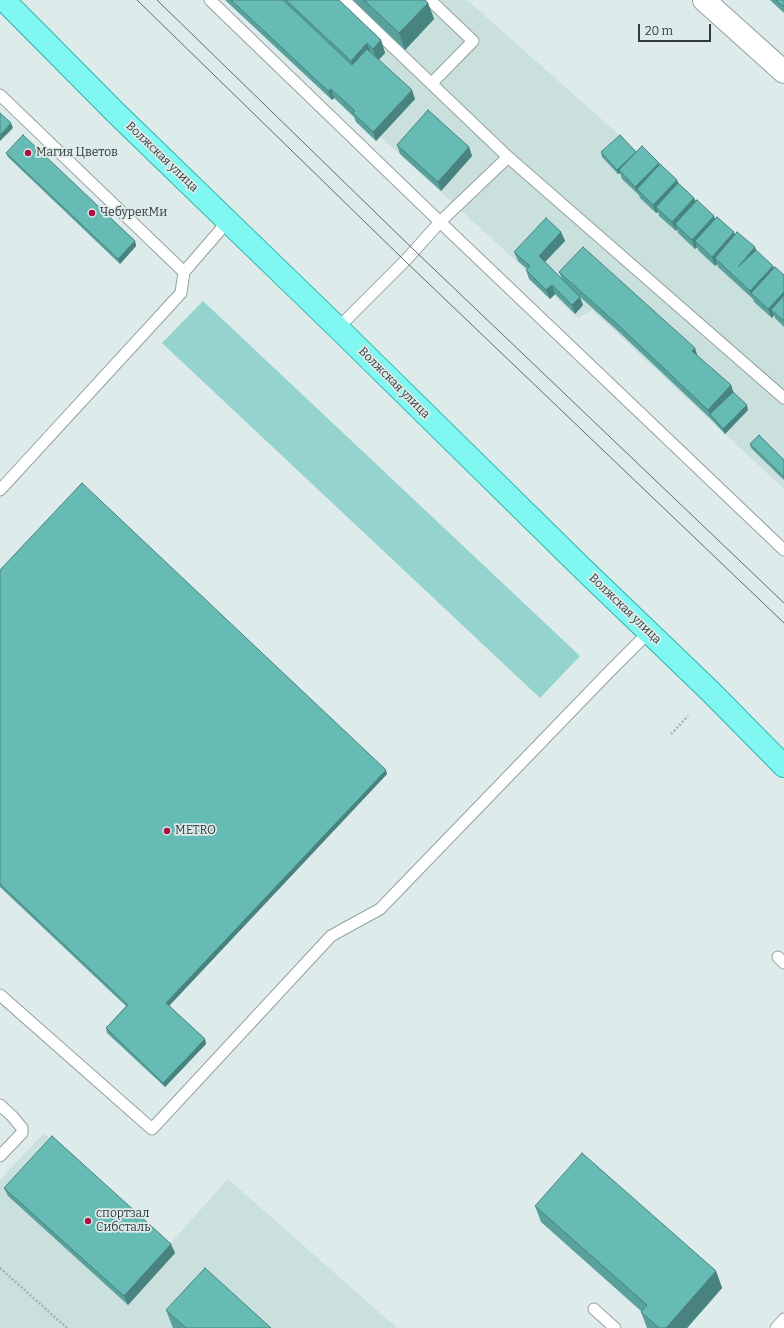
<!DOCTYPE html>
<html>
<head>
<meta charset="utf-8">
<style>
  body { margin:0 }
  #map { position:relative; width:784px; height:1328px; overflow:hidden; background:#ddebea; font-family:Bitter,serif }
  canvas { display:block }
  .scale { position:absolute; left:638px; top:24px; width:73px; height:18px; box-sizing:border-box; border:2px solid #353b3a; border-top:0; padding-left:5px; font-size:12px; line-height:14px; white-space:nowrap; color:#353b3a; -webkit-text-stroke:3px #ddebea; paint-order:stroke }
</style>
</head>
<body>
<div id="map">
<canvas width="784" height="1328"></canvas>
<div class="scale">20 m</div>
</div>
<script>
const g = document.querySelector('canvas').getContext('2d');
g.lineJoin = 'round';
function paint(path, color) {
  g.fillStyle = color;
  g.fill(path, 'evenodd');
}
function toPath(rows) {
  const path = new Path2D();
  for (const r of rows) {
    path.moveTo(r[0], r[1]);
    for (let i = 2; i < r.length; i += 2) path.lineTo(r[i], r[i + 1]);
  }
  return path;
}
function stroke(path, color, width, dash) {
  g.strokeStyle = color;
  g.lineWidth = width;
  g.lineCap = dash ? 'butt' : 'round';
  g.setLineDash(dash || []);
  g.stroke(path);
}
function drawText(font, color, halo, rows, align = 'center') {
  g.font = font + ' Bitter,serif';
  g.lineWidth = 3.5;
  g.setLineDash([]);
  g.textBaseline = 'middle';
  g.strokeStyle = halo;
  g.fillStyle = color;
  for (const [text, x, y, turn = 0] of rows) {
    g.save();
    g.translate(x, y);
    g.rotate((+turn || 0) * Math.PI / 180);
    g.textAlign = isNaN(turn) ? turn : align;
    if (halo) g.strokeText(text, 0, 0);
    g.fillText(text, 0, 0);
    g.restore();
  }
}
const built = toPath([
  [232,0,467,0,784,281,784,489,592,310,578,318],
  [44,1133,168,1246,228,1179,397,1328,0,1328,0,1180]
]);
const green = toPath([
  [203,301,580,656,540,698,162,343]
]);
const path = toPath([
  [671,734,688,716],
  [0,1268,67,1328]
]);
const service = toPath([
  [210,0,440,222,784,550],
  [344,0,508,157,784,398],
  [430,0,473,41,432,83],
  [0,95,184,272],
  [338,328,405,261,440,222,508,157],
  [0,490,181,293,184,272,228,221],
  [778,957,784,963],
  [0,995,152,1129,331,936,380,909,609,672,649,632],
  [0,1105,12,1116,22,1128,22,1133,0,1156],
  [594,1309,615,1328],
  [776,1328,784,1319]
]);
const minor = toPath([
  [704,0,784,72]
]);
const primary = toPath([
  [4,0,115,112,338,328,581,567,711,692,784,766]
]);
const tram = toPath([
  [137,0,405,261,784,623],
  [157,0,414,250,784,603]
]);
const wall = toPath([
  [225,0,339,0,381,40,385,53,379,60,415,99,376,141,356,122,354,117,334,98,332,100],
  [353,0,425,0,428,3,434,19,405,50],
  [770,0,784,0,784,13],
  [397,145,469,147,472,156,441,191,400,154],
  [601,152,636,152,660,165,677,180,678,183,694,198,696,201,714,216,715,219,735,234,755,247,756,251,773,266,774,268,784,275,784,327,775,318,774,315,772,318,754,302,753,299,718,267,717,264,715,266,698,250,697,247,695,249,678,233,677,229,676,231,659,216,658,212,656,213,640,198,639,195,622,179,620,173,618,174,602,157],
  [6,153,135,241,136,246,120,264,8,157],
  [561,232,565,241,545,262,562,279,559,272,697,356,731,385,733,392,748,410,725,434,711,419,619,332,579,296,583,305,575,314,555,294,550,299,529,279,526,270,527,269,518,261,514,252],
  [750,444,784,460,784,480,751,448],
  [0,570,387,774,169,1006,205,1039,206,1044,165,1087,107,1033,106,1028,126,1006,0,887],
  [4,1188,175,1253,128,1305,8,1196],
  [535,1206,716,1271,722,1288,687,1328,647,1328,641,1312,641,1311,541,1222],
  [166,1310,271,1328,173,1328]
]);
const shadedWall = toPath([
  [428,3,434,19,405,50,399,33],
  [381,40,385,53,377,61,373,49],
  [367,43,372,56,355,74,351,61],
  [331,89,334,98,332,100,328,91],
  [412,90,415,99,376,141,373,132],
  [11,123,13,128,0,141,0,135],
  [469,147,472,156,441,191,438,182],
  [636,152,638,157,619,170,620,173,618,174,617,170],
  [659,163,662,172,637,189,639,196,635,187],
  [677,180,680,189,656,207,658,212,656,213,653,205],
  [694,198,698,207,675,224,677,229,676,231,672,222],
  [714,216,717,225,695,241,697,247,695,249,692,240],
  [561,232,565,241,542,265,539,256],
  [734,232,737,241,715,258,717,264,715,266,712,257],
  [135,241,136,246,120,264,118,259],
  [755,247,758,256,738,267],
  [773,266,776,274,751,293,753,299,750,291],
  [552,285,555,294,550,299,546,290],
  [784,292,784,304,771,310,774,315,772,318,768,309],
  [580,297,583,305,575,314,572,305],
  [695,348,698,357,692,351],
  [731,385,734,394,710,414,708,410],
  [747,405,748,410,725,434,723,429],
  [386,770,387,774,168,1007,166,1003],
  [205,1039,206,1044,165,1087,163,1083],
  [171,1244,175,1253,128,1305,124,1296],
  [716,1271,722,1288,687,1328,666,1328]
]);
const building = toPath([
  [231,0,283,0,352,65,367,49,412,90,373,132,353,113,355,111,331,89,328,91,231,0],
  [286,0,339,0,381,40,373,49,367,43,351,61,286,0],
  [364,0,425,0,428,3,399,33,364,0],
  [776,0,784,0,784,7,776,0],
  [428,110,469,147,438,182,397,145,428,110],
  [0,113,11,123,0,135,0,113],
  [23,135,135,241,118,259,6,153,23,135],
  [620,135,636,152,617,170,601,152,620,135],
  [642,146,659,163,635,187,619,170,642,146],
  [660,164,677,180,653,205,637,189,660,164],
  [678,183,694,198,672,222,656,207,678,183],
  [697,200,714,216,692,240,675,224,697,200],
  [717,217,734,232,712,257,695,241,717,217],
  [546,218,561,232,539,256,580,297,572,305,552,285,546,290,526,270,530,266,514,252,546,218],
  [737,232,755,247,738,267,756,250,773,266,750,291,715,258,737,232],
  [583,247,695,348,692,351,731,385,708,410,616,323,559,272,583,247],
  [775,267,784,275,784,292,768,309,751,293,775,267],
  [784,295,784,321,771,310,784,295],
  [733,392,747,405,723,429,710,414,733,392],
  [759,435,784,460,784,477,750,444,759,435],
  [82,483,386,770,166,1003,205,1039,163,1083,106,1028,128,1005,0,884,0,570,82,483],
  [52,1136,171,1244,124,1296,4,1188,52,1136],
  [582,1153,716,1271,666,1328,659,1328,641,1312,647,1305,535,1206,582,1153],
  [205,1268,271,1328,186,1328,166,1310,205,1268]
]);
const markers = [
  [28,153,4,"#a81346"],
  [92,213,4,"#a81346"],
  [167,831,4,"#a81346"],
  [88,1221,4,"#a81346"]
];
const poiNames = [
  ["Магия Цветов",36,153],
  ["ЧебурекМи",100,213],
  ["METRO",175,831],
  ["спортзал",96,1214],
  ["Сибсталь",96,1228]
];
const streetNames = [
  ["Волжская улица",162,157,44],
  ["Волжская улица",394,383,45],
  ["Волжская улица",625,609,44]
];
paint(built, '#c9e0dd');
paint(green, '#94d3ce');
stroke(service, '#95a2a1', 13);
stroke(minor, '#95a2a1', 24);
stroke(primary, '#2fb3ab', 24);
stroke(path, '#a6b1b0', 2.5, [2, 2]);
stroke(service, '#fff', 11);
stroke(minor, '#fff', 22);
stroke(primary, '#80f8f1', 22);
stroke(tram, '#636b6a', 1);
paint(wall, '#59a19c');
paint(shadedWall, '#48837f');
paint(building, '#67bbb5');
stroke(building, '#48837f', 1);
for (const [x, y, r, color] of markers) {
  const dot = new Path2D();
  dot.arc(x, y, r, 0, 2 * Math.PI);
  g.fillStyle = color;
  g.fill(dot);
  stroke(dot, '#ddebea', 1.5);
}
drawText('12px', '#353b3a', '#ddebea', poiNames, 'left');
drawText('12px', '#353b3a', '#ddebea', streetNames);
</script>
</body>
</html>
